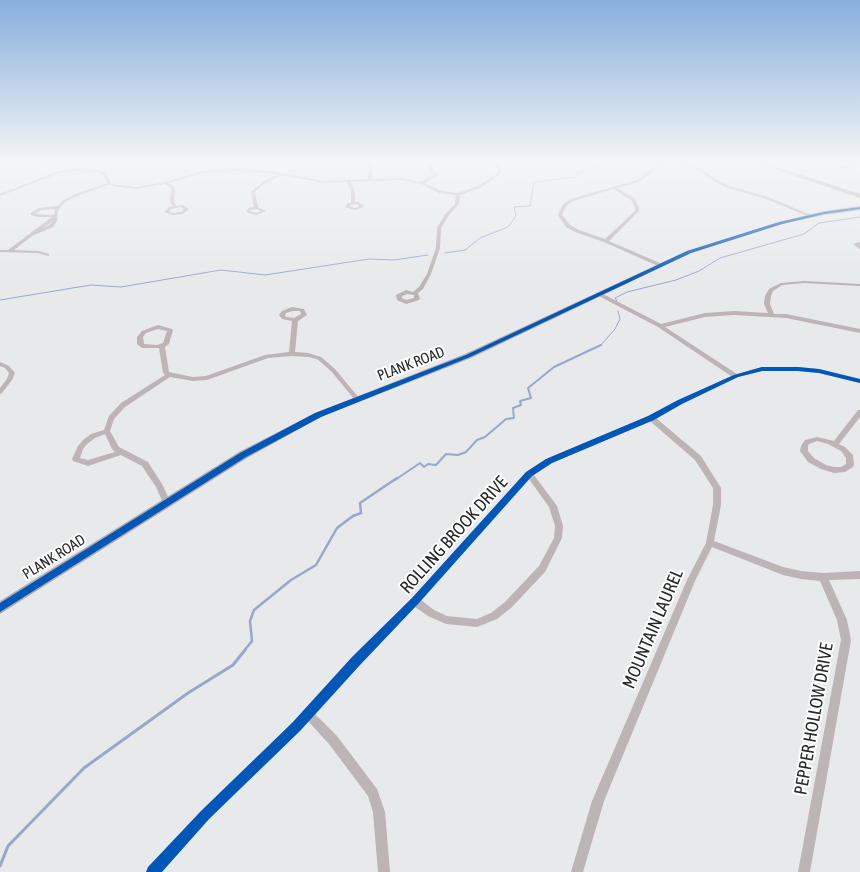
<!DOCTYPE html>
<html>
<head>
<meta charset="utf-8">
<style>
  body { margin:0 }
  canvas { display:block; background:#e7e9eb }
</style>
</head>
<body>
<canvas width="860" height="872"></canvas>
<script>
const g = document.querySelector('canvas').getContext('2d');
g.lineJoin = 'round';
function toPath(rows) {
  const path = new Path2D();
  for (const r of rows) {
    path.moveTo(r[0], r[1]);
    for (let i = 2; i < r.length; i += 2) path.lineTo(r[i], r[i + 1]);
  }
  return path;
}
function stroke(path, color, width, dash) {
  g.strokeStyle = color;
  g.lineWidth = width;
  g.lineCap = dash ? 'butt' : 'round';
  g.setLineDash(dash || []);
  g.stroke(path);
}
function paint(path, color) {
  g.fillStyle = color;
  g.fill(path, 'evenodd');
}
function drawText(font, color, halo, rows, align = 'center') {
  g.font = font + ' "Asap Condensed",sans-serif';
  g.lineWidth = 4;
  g.setLineDash([]);
  g.textBaseline = 'middle';
  g.strokeStyle = halo;
  g.fillStyle = color;
  for (const [text, x, y, turn = 0] of rows) {
    g.save();
    g.translate(x, y);
    g.rotate((+turn || 0) * Math.PI / 180);
    g.textAlign = isNaN(turn) ? turn : align;
    if (halo) g.strokeText(text, 0, 0);
    g.fillText(text, 0, 0);
    g.restore();
  }
}
const streamFar3 = toPath([
  [823,162,845,168,860,165],
  [445,253,465,250,480,238,508,227,516,216,514,207,530,206,534,182,576,177,579,172,619,162],
  [0,300,91,285,121,287,221,270,265,275,369,259,394,260,428,255],
  [617,301,615,298,627,292,676,280,699,271,720,258,804,234,819,223,860,217],
  [600,346,615,329,620,319,618,311]
]);
const streamFar2 = toPath([
  [395,480,420,463,424,467,428,464,436,465,446,454,458,455,466,452,477,440,485,437,506,419,514,418,513,408,521,405,520,401,531,398,528,388,554,367,601,345]
]);
const streamFar1 = toPath([
  [244,651,252,641,250,621,254,610,291,580,316,565,337,528,353,516,361,513,360,503,397,478]
]);
const stream = toPath([
  [0,866,8,846,84,768,188,693,233,665,245,650]
]);
const street = toPath([
  [0,162,8,162,9,163,7,164,0,162],
  [369,162,373,162,372,179,401,178,421,182,433,175,428,166,428,162,432,162,432,166,437,175,425,183,441,191,458,193,478,186,498,173,497,168,491,162,495,162,501,168,501,174,480,188,460,195,459,204,449,215,441,228,440,248,431,274,423,289,418,293,420,299,419,300,406,304,397,300,396,295,406,290,413,292,419,287,427,274,436,248,437,228,446,213,455,204,456,195,439,193,421,184,401,180,351,182,355,192,355,202,359,202,364,207,355,210,345,207,348,203,351,203,351,192,347,182,324,183,282,175,264,184,255,192,258,207,266,211,256,215,246,212,249,208,254,207,251,192,262,182,278,174,235,171,203,173,169,183,175,188,174,202,176,206,183,205,189,209,183,214,172,215,164,212,169,207,173,206,170,202,171,188,165,184,135,189,108,185,80,195,65,202,58,210,57,221,53,227,32,236,14,250,38,251,49,254,49,256,38,253,0,252,0,250,8,250,52,217,37,217,31,215,31,213,39,208,58,206,63,200,78,193,107,183,103,175,98,172,70,171,57,174,0,196,0,194,56,172,70,169,99,170,106,173,111,184,135,187,166,182,203,171,235,169,271,171,324,181,368,179,369,162],
  [357,204,359,207,355,208,349,206,350,205,357,204],
  [181,207,184,209,181,212,172,213,169,212,171,209,181,207],
  [55,209,54,215,35,214,41,210,55,209],
  [257,209,261,211,256,213,250,211,251,210,257,209],
  [53,221,49,225,43,228,53,221],
  [407,294,414,295,414,298,406,300,402,298,402,296,407,294],
  [661,162,665,162,639,182,617,188,634,198,639,207,639,211,609,241,662,264,662,266,658,266,604,242,575,232,566,227,558,215,563,204,571,199,637,180,661,162],
  [613,189,631,200,635,207,635,211,605,239,579,230,570,225,562,215,566,206,573,201,613,189],
  [672,162,679,162,700,168,717,180,730,186,768,197,813,216,810,217,766,199,728,188,715,182,698,170,672,162],
  [860,242,860,244,859,245,860,246,860,249,853,244,860,242],
  [804,281,860,284,860,286,804,283,782,285,773,291,771,296,770,304,774,314,786,314,860,329,860,333,786,318,734,315,705,317,665,327,737,374,762,367,798,367,819,369,860,379,860,383,819,373,798,371,762,371,738,377,682,403,656,418,701,456,721,488,721,505,714,541,783,567,801,571,823,573,860,571,860,579,829,580,847,620,851,640,810,872,798,872,841,640,837,620,820,581,801,579,783,575,712,547,695,581,604,801,583,872,571,872,592,801,687,580,706,543,713,505,713,488,695,460,650,421,552,463,534,475,557,506,563,526,562,538,545,572,511,608,497,619,477,627,446,624,428,616,415,607,359,664,315,714,337,736,377,789,385,812,390,872,378,872,373,812,368,796,329,744,308,721,209,819,161,872,147,872,149,868,201,811,292,723,353,658,412,598,526,472,546,459,649,416,678,401,731,376,658,327,597,295,597,293,601,293,661,324,705,313,734,311,768,313,764,304,765,296,769,289,781,283,804,281],
  [529,479,549,507,555,526,554,538,539,566,505,602,491,613,477,619,447,616,434,610,421,600,529,479],
  [292,307,304,309,307,315,298,321,295,352,308,353,321,357,335,369,359,398,360,399,359,400,355,400,331,371,317,359,308,357,292,356,268,358,207,380,193,381,170,377,125,407,114,419,110,431,119,447,148,462,162,484,171,503,170,505,167,506,164,505,156,487,142,466,121,455,88,466,73,461,72,459,78,446,83,440,91,434,104,430,109,416,121,403,165,375,163,373,159,348,142,348,137,344,137,337,142,331,158,325,172,329,173,330,169,344,165,347,169,372,193,377,206,376,265,355,289,352,292,321,282,319,279,315,282,311,292,307],
  [293,311,300,311,301,314,294,318,286,317,285,315,286,313,293,311],
  [158,329,167,331,163,343,157,345,144,344,143,337,146,333,158,329],
  [105,434,112,449,115,452,88,460,80,458,83,449,87,444,95,438,105,434],
  [0,362,9,366,15,373,12,380,2,393,0,394,0,388,7,379,9,373,5,368,0,366,0,362],
  [858,410,860,410,860,417,839,444,845,447,853,455,854,465,853,467,845,472,834,473,821,469,808,462,800,451,801,446,805,440,817,437,834,441,858,410],
  [817,441,828,444,841,451,846,458,846,464,841,467,834,467,826,465,814,458,808,451,808,446,809,444,817,441]
]);
const secondary = toPath([
  [754,162,762,162,860,194,860,198,754,162],
  [860,206,860,210,824,215,783,224,691,253,471,358,321,417,247,458,0,614,0,601,239,452,315,413,465,354,687,251,779,222,824,211,860,206]
]);
const cycleway = toPath([
  [860,207,860,209,824,214,782,224,691,253,470,357,321,417,246,457,0,612,0,603,240,453,315,413,466,355,687,251,779,222,824,212,860,207],
  [762,367,798,367,819,369,860,379,860,383,819,373,798,371,762,371,738,377,682,404,654,420,552,463,532,476,418,604,360,665,300,731,209,819,162,872,146,872,148,867,201,811,292,723,352,657,412,598,526,472,546,459,648,416,678,400,734,375,762,367]
]);
const streetNames = [
  ["PLANK ROAD",411,364,-21],
  ["PLANK ROAD",54,557,-32]
];
const nearStreetnames = [
  ["ROLLING BROOK DRIVE",454,535,-48],
  ["MOUNTAIN LAUREL",653,629,-67],
  ["PEPPER HOLLOW DRIVE",814,719,-80]
];
stroke(streamFar3, '#98a8c9', 1);
stroke(streamFar2, '#98a8c9', 2);
stroke(streamFar1, '#98a8c9', 2.5);
stroke(stream, '#98a8c9', 3);
paint(street, '#bcb4b5');
paint(secondary, '#b3aaab');
paint(cycleway, '#0057b8');
const sky = g.createLinearGradient(0, 0, 0, 284);
sky.addColorStop(0, '#88afdc');
sky.addColorStop(0.57, '#f4f5f6');
sky.addColorStop(1, '#f4f5f600');
g.fillStyle = sky;
g.fillRect(0, 0, 860, 284);
drawText('15px', '#262728', '#fff', streetNames);
drawText('18px', '#262728', '#fff', nearStreetnames);
</script>
</body>
</html>
